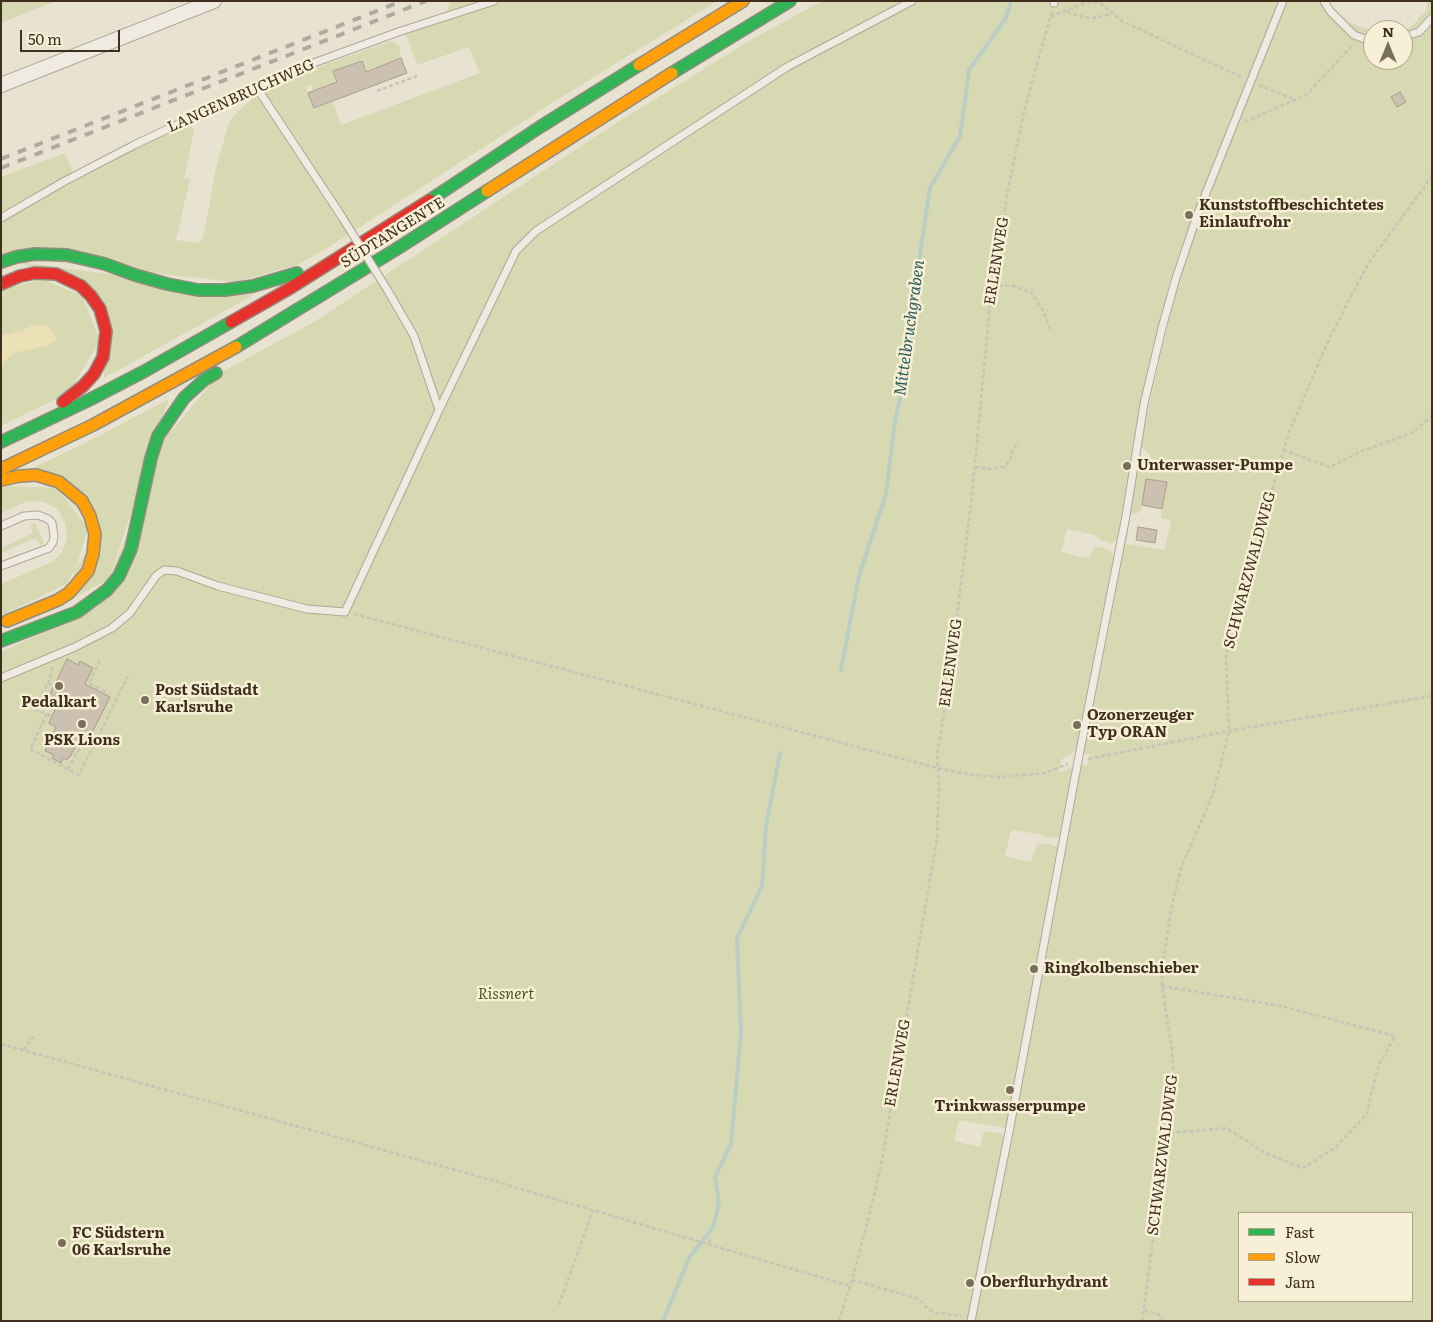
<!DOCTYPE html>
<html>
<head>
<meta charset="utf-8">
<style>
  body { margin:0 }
  #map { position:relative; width:1433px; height:1322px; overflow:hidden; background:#e8e2d0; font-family:Literata,serif }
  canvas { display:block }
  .frame { position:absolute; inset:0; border:2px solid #3e2f1e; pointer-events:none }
  .legend { position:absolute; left:1238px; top:1212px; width:175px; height:90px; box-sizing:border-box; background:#f8f0d6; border:1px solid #aea38c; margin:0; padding:6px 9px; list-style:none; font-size:15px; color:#3e2f1e }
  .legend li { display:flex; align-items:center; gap:10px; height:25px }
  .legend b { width:25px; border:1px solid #aea38c }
  .north { position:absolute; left:1363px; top:20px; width:50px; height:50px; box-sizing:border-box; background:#f8f0d6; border:1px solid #aea38c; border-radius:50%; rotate:0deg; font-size:14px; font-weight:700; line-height:20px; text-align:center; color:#3e2f1e }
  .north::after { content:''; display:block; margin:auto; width:18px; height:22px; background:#7a6e5c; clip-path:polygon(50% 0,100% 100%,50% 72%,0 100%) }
  .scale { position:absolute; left:20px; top:30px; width:100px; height:22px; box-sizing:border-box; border:2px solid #3e2f1e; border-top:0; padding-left:6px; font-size:15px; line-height:18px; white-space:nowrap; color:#3e2f1e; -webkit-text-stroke:4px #f8f0d6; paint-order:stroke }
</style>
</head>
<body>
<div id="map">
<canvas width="1433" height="1322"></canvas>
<div class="frame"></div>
<ul class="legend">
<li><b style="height:6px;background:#30b455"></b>Fast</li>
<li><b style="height:6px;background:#ff9f0a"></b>Slow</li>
<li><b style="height:6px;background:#e5322d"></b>Jam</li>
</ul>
<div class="north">N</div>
<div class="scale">50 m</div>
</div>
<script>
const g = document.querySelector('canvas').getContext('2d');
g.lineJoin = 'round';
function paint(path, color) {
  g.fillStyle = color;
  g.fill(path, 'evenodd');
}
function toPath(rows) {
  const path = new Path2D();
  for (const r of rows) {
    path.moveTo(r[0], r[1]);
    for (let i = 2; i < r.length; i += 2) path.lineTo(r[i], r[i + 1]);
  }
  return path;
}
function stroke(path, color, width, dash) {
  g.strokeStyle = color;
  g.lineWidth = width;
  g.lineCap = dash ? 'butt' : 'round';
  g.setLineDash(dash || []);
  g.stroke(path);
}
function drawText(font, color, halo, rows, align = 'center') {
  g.font = font + ' Literata,serif';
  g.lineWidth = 5;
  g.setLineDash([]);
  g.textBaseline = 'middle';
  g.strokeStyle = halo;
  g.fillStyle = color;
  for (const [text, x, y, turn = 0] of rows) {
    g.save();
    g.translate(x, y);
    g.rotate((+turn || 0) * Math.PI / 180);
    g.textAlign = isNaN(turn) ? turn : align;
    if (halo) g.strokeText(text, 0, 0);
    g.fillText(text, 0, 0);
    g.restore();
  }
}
const green = toPath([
  [8,1,56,1,1,23,1,4],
  [450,1,717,1,555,101,329,247,297,265,235,282,1,256,1,221,136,148,190,124,194,131,184,178,190,179,176,240,198,243,203,238,216,168,229,122,239,110,255,97,294,76,391,41,399,45,401,58,366,71,362,60,351,64,356,76,342,68,333,71,337,82,313,91,311,85,306,87,314,109,333,102,341,125,480,73,469,47,417,65,406,34,445,21],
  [822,1,1329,1,1335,10,1350,23,1373,31,1373,60,1403,60,1403,30,1400,30,1411,27,1426,11,1428,1,1432,1,1432,1321,975,1321,1071,811,1081,765,1087,765,1090,754,1082,755,1128,520,1130,520,1126,544,1165,550,1171,520,1161,518,1167,482,1147,479,1141,511,1138,513,1130,513,1136,473,1139,467,1148,462,1149,459,1149,454,1142,447,1142,443,1144,428,1172,306,1204,205,1258,75,1251,72,1207,180,1177,259,1167,292,1143,401,1117,539,1112,543,1100,540,1095,535,1067,529,1061,552,1086,558,1089,558,1094,548,1102,547,1112,552,1114,556,1077,746,1072,753,1061,760,1059,773,1074,766,1061,837,1046,838,1039,834,1011,830,1005,856,1031,862,1037,845,1045,843,1058,847,1006,1128,959,1120,954,1141,980,1147,984,1131,999,1133,1006,1137,968,1321,1,1321,1,652,98,607,164,440,220,373,314,322,610,127,754,38],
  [1239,1213,1412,1213,1412,1301,1239,1301],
  [65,153,74,176,51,187,1,214,1,177],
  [20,262,255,294,104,378,102,302],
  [43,279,82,296,100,341,68,393,1,426,1,290],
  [169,399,109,579,48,612,100,531,35,467,89,441],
  [1,486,57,488,88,528,72,581,1,616,1,584,52,562,61,554,67,539,65,522,57,509,44,502,28,501,1,513],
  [35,523,44,543,40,545,36,538,1,553,1,548,33,533,30,525]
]);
const sand = toPath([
  [31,325,49,326,58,340,47,345,14,353,1,364,1,335,22,331]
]);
const stream = toPath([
  [841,670,859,576,886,494,895,421,908,364,921,247,930,188,960,136,969,70,1006,18,1011,1],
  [663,1321,689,1258,713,1227,719,1203,715,1177,731,1144,741,1033,737,938,762,886,766,826,780,753]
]);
const building = toPath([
  [401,58,407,73,314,108,308,93,337,82,333,71,362,61,366,72,401,58],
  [1400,92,1406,102,1397,107,1391,97,1400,92],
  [1146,479,1167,482,1162,509,1142,505,1146,479],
  [1138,527,1157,530,1155,543,1136,540,1138,527],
  [67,659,78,665,80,661,93,668,85,684,110,697,87,743,79,739,70,757,69,756,67,760,63,758,61,763,52,758,54,755,45,751,56,727,49,723,59,701,49,696,67,659]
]);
const path = toPath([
  [1,2,4,1],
  [1067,12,1084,17,1093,18,1112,14],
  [1051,17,1084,3,1094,2,1103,5,1122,21,1243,78],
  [1259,85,1296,100],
  [377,91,417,76],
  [1245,122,1306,95,1350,48,1351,45],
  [992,285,1014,286,1032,293,1042,308,1050,329],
  [1283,450,1330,467,1362,451,1412,433,1432,416],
  [975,467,993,469,1004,467,1010,460,1012,450,1019,442],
  [354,614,937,768,974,775,1000,777,1045,773,1068,764],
  [100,661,89,683,108,693],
  [52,667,50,679,35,709,60,720],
  [48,683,54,686],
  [47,714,30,749,79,775,128,676],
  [1088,759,1229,731,1432,696],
  [68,769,83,742,92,747],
  [1162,986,1281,1006,1395,1036,1379,1065,1371,1094,1367,1114,1336,1147,1303,1168,1265,1153,1227,1128,1168,1133],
  [1,1044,477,1176,850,1286],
  [24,1050,31,1039,34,1037],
  [709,1243,710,1238],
  [852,1280,919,1299,928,1309,936,1313,962,1316],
  [559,1305,593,1210],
  [1144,1310,1160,1315,1163,1321],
  [839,1321,852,1280,870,1212,882,1160,937,838,939,785,937,756,948,689,972,495,991,293,1008,190,1024,111,1052,11],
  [1142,1321,1174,1084,1172,1050,1162,986,1163,963,1171,910,1181,868,1213,794,1229,731,1226,656,1239,604,1289,432,1329,339,1368,264,1432,176]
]);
const lane = toPath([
  [1324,1,1330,11,1354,35,1365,39,1373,40],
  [1054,3,1054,1],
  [1403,37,1419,32,1432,18],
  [257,88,342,217],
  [1,218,65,181,136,144,289,72,401,31,494,1],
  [388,291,414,336,439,410],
  [1,526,24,516,38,515,48,519,52,523,54,536,53,542,49,548,1,566],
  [1,678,75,647,112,628,130,613,156,576,164,570,177,571,218,586,307,609,345,612,439,410,516,251,536,231,787,67,912,1],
  [971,1321,1009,1132,1078,761,1126,516,1144,404,1162,328,1176,278,1198,213,1283,1]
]);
const street = toPath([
  [1,85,214,1]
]);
const fast = toPath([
  [672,73,790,1],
  [430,200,540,127,639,65],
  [1,262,16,257,35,254,67,255,105,264,135,275,167,284,198,290,225,290,253,286,297,273],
  [236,347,395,250,487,191],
  [1,442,87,401,143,372,231,322],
  [1,641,77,612,107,590,119,576,131,549,151,458,158,436,184,398,204,380,216,373]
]);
const slow = toPath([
  [639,65,743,1],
  [487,191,672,73],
  [1,469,93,425,236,347],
  [1,480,20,476,36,475,59,482,82,501,90,516,95,534,93,554,88,571,69,593,58,600,7,621]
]);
const jam = toPath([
  [1,284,20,276,35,273,56,274,81,286,91,296,100,309,106,331,103,357,94,374,83,386,63,402],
  [231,322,287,290,430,200]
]);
const rail = toPath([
  [1,159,402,1],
  [1,168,426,1]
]);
const laneBridge = toPath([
  [342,217,388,291]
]);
const markers = [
  [1189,215,5,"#7a6e5c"],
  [1127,466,5,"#7a6e5c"],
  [59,686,5,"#7a6e5c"],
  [145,700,5,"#7a6e5c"],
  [82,724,5,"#7a6e5c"],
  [1077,725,5,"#7a6e5c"],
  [1034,969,5,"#7a6e5c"],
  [1010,1090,5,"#7a6e5c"],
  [62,1243,5,"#7a6e5c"],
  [970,1283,5,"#7a6e5c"]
];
const streetNames = [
  ["LANGENBRUCHWEG",241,96,-24],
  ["SÜDTANGENTE",393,233,-32],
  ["ERLENWEG",997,261,-81],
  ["SCHWARZWALDWEG",1250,570,-75],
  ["ERLENWEG",951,663,-82],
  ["ERLENWEG",898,1063,-80],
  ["SCHWARZWALDWEG",1163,1155,-83]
];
const poiNames = [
  ["Kunststoffbeschichtetes",1199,206],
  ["Einlaufrohr",1199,223],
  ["Unterwasser-Pumpe",1137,466],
  ["Post Südstadt",155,691],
  ["Karlsruhe",155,708],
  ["Pedalkart",59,703,"center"],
  ["Ozonerzeuger",1087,716],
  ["Typ ORAN",1087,733],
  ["PSK Lions",82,741,"center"],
  ["Ringkolbenschieber",1044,969],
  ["Trinkwasserpumpe",1010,1107,"center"],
  ["FC Südstern",72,1234],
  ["06 Karlsruhe",72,1251],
  ["Oberflurhydrant",980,1283]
];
const parkNames = [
  ["Rissnert",506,995]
];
const waterNames = [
  ["Mittelbruchgraben",910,328,-82]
];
paint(green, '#d6d9b1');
paint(sand, '#ece0b6');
stroke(stream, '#bacec3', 4);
paint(building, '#ccc0b0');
stroke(building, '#a99d8e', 1);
stroke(lane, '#aea798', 9);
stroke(street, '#aea798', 16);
stroke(fast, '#938c7f', 14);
stroke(slow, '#938c7f', 14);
stroke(jam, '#938c7f', 14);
stroke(path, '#c9c3b8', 2.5, [4, 2.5]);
stroke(lane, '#efebe2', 7);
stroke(street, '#efebe2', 14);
stroke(fast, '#30b455', 11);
stroke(slow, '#ff9f0a', 11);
stroke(jam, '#e5322d', 11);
stroke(rail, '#afaba1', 4, [9, 9]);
stroke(laneBridge, '#aea798', 9, []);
stroke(laneBridge, '#efebe2', 7);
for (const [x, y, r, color] of markers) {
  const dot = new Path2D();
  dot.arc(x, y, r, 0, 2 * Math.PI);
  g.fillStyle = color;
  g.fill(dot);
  stroke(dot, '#f8f0d6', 2);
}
drawText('15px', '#3e2f1e', '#f8f0d6', streetNames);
drawText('bold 15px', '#3e2f1e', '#f8f0d6', poiNames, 'left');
drawText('italic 15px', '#4b5c24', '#f8f0d6', parkNames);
drawText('italic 16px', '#2d5e5e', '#f8f0d6', waterNames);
</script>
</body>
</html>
